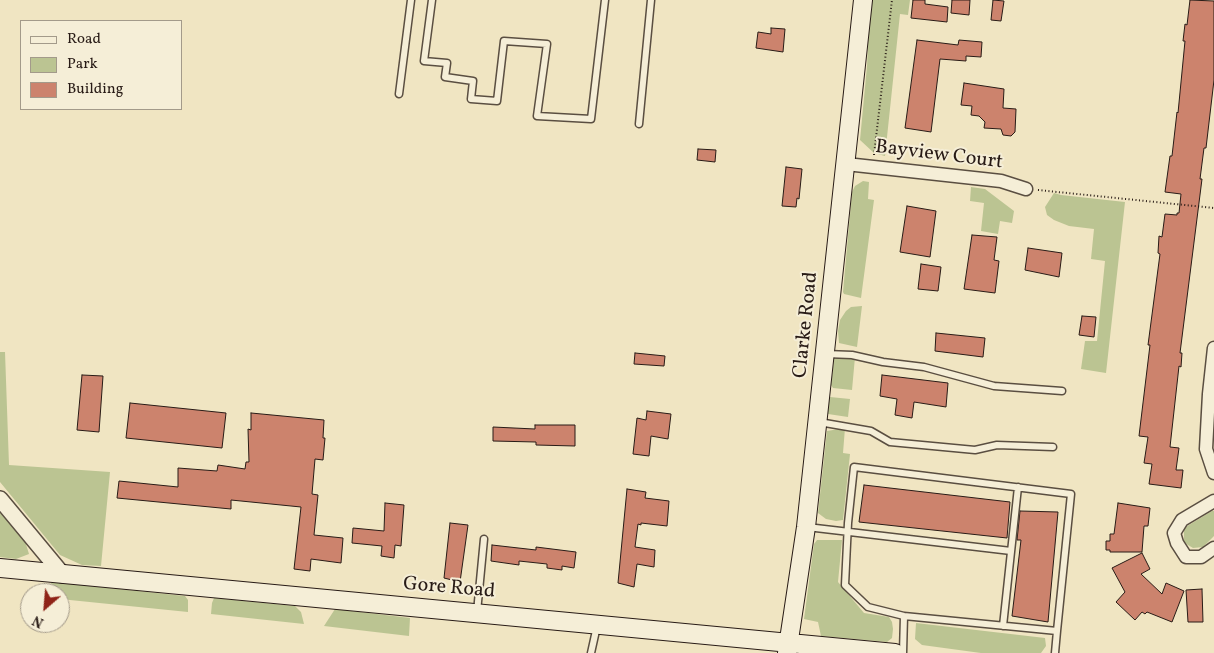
<!DOCTYPE html>
<html>
<head>
<meta charset="utf-8">
<style>
  body { margin:0 }
  #map { position:relative; width:1214px; height:653px; overflow:hidden; background:#f0e5c2; font-family:Vollkorn,serif }
  canvas { display:block }
  .legend { position:absolute; left:20px; top:20px; width:162px; height:90px; box-sizing:border-box; background:#f5eed7; border:1px solid #a39a8a; margin:0; padding:6px 9px; list-style:none; font-size:15px; color:#281b16 }
  .legend li { display:flex; align-items:center; gap:10px; height:25px }
  .legend b { width:25px; border:1px solid #a39a8a }
  .north { position:absolute; left:20px; top:583px; width:50px; height:50px; box-sizing:border-box; background:#f5eed7; border:1px solid #a39a8a; border-radius:50%; rotate:207deg; font-size:14px; font-weight:700; line-height:20px; text-align:center; color:#281b16 }
  .north::after { content:''; display:block; margin:auto; width:18px; height:22px; background:#8f2418; clip-path:polygon(50% 0,100% 100%,50% 72%,0 100%) }
</style>
</head>
<body>
<div id="map">
<canvas width="1214" height="653"></canvas>
<ul class="legend">
<li><b style="height:6px;background:#f5eed7"></b>Road</li>
<li><b style="height:14px;background:#bbc492"></b>Park</li>
<li><b style="height:14px;background:#cc836d"></b>Building</li>
</ul>
<div class="north">N</div>
</div>
<script>
const g = document.querySelector('canvas').getContext('2d');
g.lineJoin = 'round';
function paint(path, color) {
  g.fillStyle = color;
  g.fill(path, 'evenodd');
}
function toPath(rows) {
  const path = new Path2D();
  for (const r of rows) {
    path.moveTo(r[0], r[1]);
    for (let i = 2; i < r.length; i += 2) path.lineTo(r[i], r[i + 1]);
  }
  return path;
}
function stroke(path, color, width, dash) {
  g.strokeStyle = color;
  g.lineWidth = width;
  g.lineCap = dash ? 'butt' : 'round';
  g.setLineDash(dash || []);
  g.stroke(path);
}
function drawText(font, color, halo, rows, align = 'center') {
  g.font = font + ' Vollkorn,serif';
  g.lineWidth = 4;
  g.setLineDash([]);
  g.textBaseline = 'middle';
  g.strokeStyle = halo;
  g.fillStyle = color;
  for (const [text, x, y, turn = 0] of rows) {
    g.save();
    g.translate(x, y);
    g.rotate((+turn || 0) * Math.PI / 180);
    g.textAlign = isNaN(turn) ? turn : align;
    if (halo) g.strokeText(text, 0, 0);
    g.fillText(text, 0, 0);
    g.restore();
  }
}
const green = toPath([
  [870,0,910,0,908,15,900,14,885,156,874,153,860,140,867,66],
  [863,181,869,182,868,199,874,200,861,298,844,294,843,292,852,192,855,186],
  [971,187,985,189,1014,211,1012,223,1000,221,998,234,981,231,984,203,970,201],
  [1054,193,1061,195,1125,202,1106,373,1081,369,1085,341,1097,341,1105,261,1091,259,1094,229,1069,226,1054,220,1047,215,1045,207],
  [862,306,857,347,839,343,838,331,840,320,846,311,851,307],
  [0,352,5,352,9,465,110,472,101,566,82,565,60,555,0,482],
  [840,356,855,357,852,390,833,388,831,385,834,359],
  [830,397,850,399,848,417,828,414,828,400],
  [845,428,843,453,850,454,843,520,836,521,826,519,818,513,827,431],
  [1212,511,1214,511,1214,536,1203,547,1193,548,1188,545,1184,542,1184,528],
  [0,512,25,541,29,554,16,559,0,557],
  [817,540,842,540,838,582,864,613,889,617,892,622,893,629,892,638,887,642,821,636,818,622,804,619,814,544],
  [52,582,185,596,188,600,188,612,60,599,60,593,49,593,49,586],
  [214,598,295,606,301,612,304,624,211,614,212,603],
  [335,609,410,618,409,636,324,626],
  [916,623,1045,638,1046,646,1041,653,981,653,922,645,915,639]
]);
const building = toPath([
  [913,0,925,0,925,4,948,7,947,22,911,18,913,0],
  [952,0,970,0,969,15,951,13,952,0],
  [993,0,1004,1,1001,21,991,20,993,0],
  [1190,0,1214,1,1214,80,1206,148,1204,148,1200,179,1202,179,1180,353,1182,353,1181,367,1179,366,1170,447,1179,448,1176,470,1183,470,1181,488,1149,484,1152,464,1144,463,1148,437,1139,436,1150,345,1148,345,1160,254,1158,253,1159,236,1162,237,1165,214,1177,215,1177,213,1179,213,1181,194,1165,192,1170,156,1172,156,1177,112,1178,113,1185,41,1183,41,1185,24,1187,25,1190,0],
  [771,28,785,29,783,52,756,48,758,32,771,34,771,28],
  [917,40,958,45,959,40,982,42,981,57,966,56,966,61,940,59,931,132,905,128,917,40],
  [964,83,1004,89,1003,108,1016,109,1015,132,1011,136,1003,135,1001,129,984,128,985,122,979,116,971,115,972,106,961,105,964,83],
  [698,149,716,150,715,162,697,160,698,149],
  [786,167,802,169,799,199,797,198,796,207,782,206,786,167],
  [907,206,936,211,930,257,900,252,907,206],
  [972,235,997,237,994,260,999,261,995,293,964,289,972,235],
  [1028,248,1062,253,1059,277,1025,270,1028,248],
  [921,264,941,267,938,291,918,289,921,264],
  [1082,316,1096,317,1094,337,1079,335,1082,316],
  [936,333,985,338,983,357,935,351,936,333],
  [635,353,665,356,664,366,634,364,635,353],
  [82,375,103,376,99,432,77,430,82,375],
  [882,375,948,383,946,407,914,402,912,418,895,415,897,399,880,396,882,375],
  [130,403,226,413,222,448,126,438,130,403],
  [647,411,671,414,668,439,651,436,649,456,633,454,637,418,646,420,647,411],
  [251,413,324,420,323,438,325,438,323,460,315,459,312,494,318,495,314,535,343,538,341,563,311,559,310,571,294,569,301,507,231,500,231,509,117,498,119,481,178,487,178,468,217,471,218,465,245,469,246,462,249,462,248,429,251,430,251,413],
  [535,425,575,425,575,446,536,445,536,442,493,441,493,427,535,429,535,425],
  [864,485,1010,502,1007,538,859,522,864,485],
  [627,489,646,492,645,498,669,501,667,526,641,523,641,525,638,524,635,547,655,550,654,567,637,564,634,587,618,583,627,489],
  [385,503,404,505,401,546,395,545,394,558,381,556,382,546,352,543,353,528,384,531,385,503],
  [1118,503,1150,508,1148,526,1144,526,1142,552,1110,552,1110,550,1106,550,1106,541,1110,541,1110,534,1114,534,1118,503],
  [1020,511,1058,512,1048,622,1012,616,1021,540,1017,540,1020,511],
  [450,523,468,525,460,582,444,578,450,523],
  [492,545,536,550,536,547,576,552,574,568,562,566,562,570,547,568,547,564,519,561,519,565,491,561,492,545],
  [1142,553,1150,569,1141,574,1162,594,1166,583,1184,591,1172,622,1147,612,1145,614,1142,612,1135,620,1116,602,1125,592,1112,568,1142,553],
  [1202,589,1203,622,1188,622,1186,590,1202,589]
]);
const path = toPath([
  [874,155,892,0],
  [1038,190,1214,208]
]);
const service = toPath([
  [432,0,424,61,447,63,445,77,473,81,471,99,497,101,504,41,547,44,537,116,591,119,605,0],
  [399,94,411,0],
  [639,124,651,0],
  [826,354,852,355,883,362,924,367,994,386,1062,391],
  [819,422,871,431,890,442,975,450,997,445,1053,447],
  [807,527,1011,551],
  [477,612,484,539],
  [1003,626,1018,487],
  [591,653,597,626],
  [903,653,904,616],
  [1055,653,1057,631,1071,494,854,467,848,523,845,585,868,607,904,616,1057,631]
]);
const minor = toPath([
  [846,164,1001,181,1026,189],
  [1214,348,1209,394,1206,449,1214,473],
  [1214,501,1182,520,1174,533,1177,543,1186,557,1201,557,1214,548]
]);
const tertiary = toPath([
  [0,499,63,575]
]);
const secondary = toPath([
  [0,568,895,653],
  [787,653,806,527,863,0]
]);
const streetNames = [
  ["Bayview Court",939,156,7],
  ["Clarke Road",807,325,-84],
  ["Gore Road",449,589,5]
];
paint(green, '#bbc492');
paint(building, '#cc836d');
stroke(building, '#281b16', 1);
stroke(service, '#5a4e41', 9);
stroke(minor, '#5a4e41', 15);
stroke(tertiary, '#5a4e41', 18);
stroke(secondary, '#281b16', 20);
stroke(path, '#281b16', 2, [1, 2.5]);
stroke(service, '#f5eed7', 6);
stroke(minor, '#f5eed7', 12);
stroke(tertiary, '#f5eed7', 15);
stroke(secondary, '#f5eed7', 18);
drawText('20px', '#281b16', '#f5eed7', streetNames);
</script>
</body>
</html>
